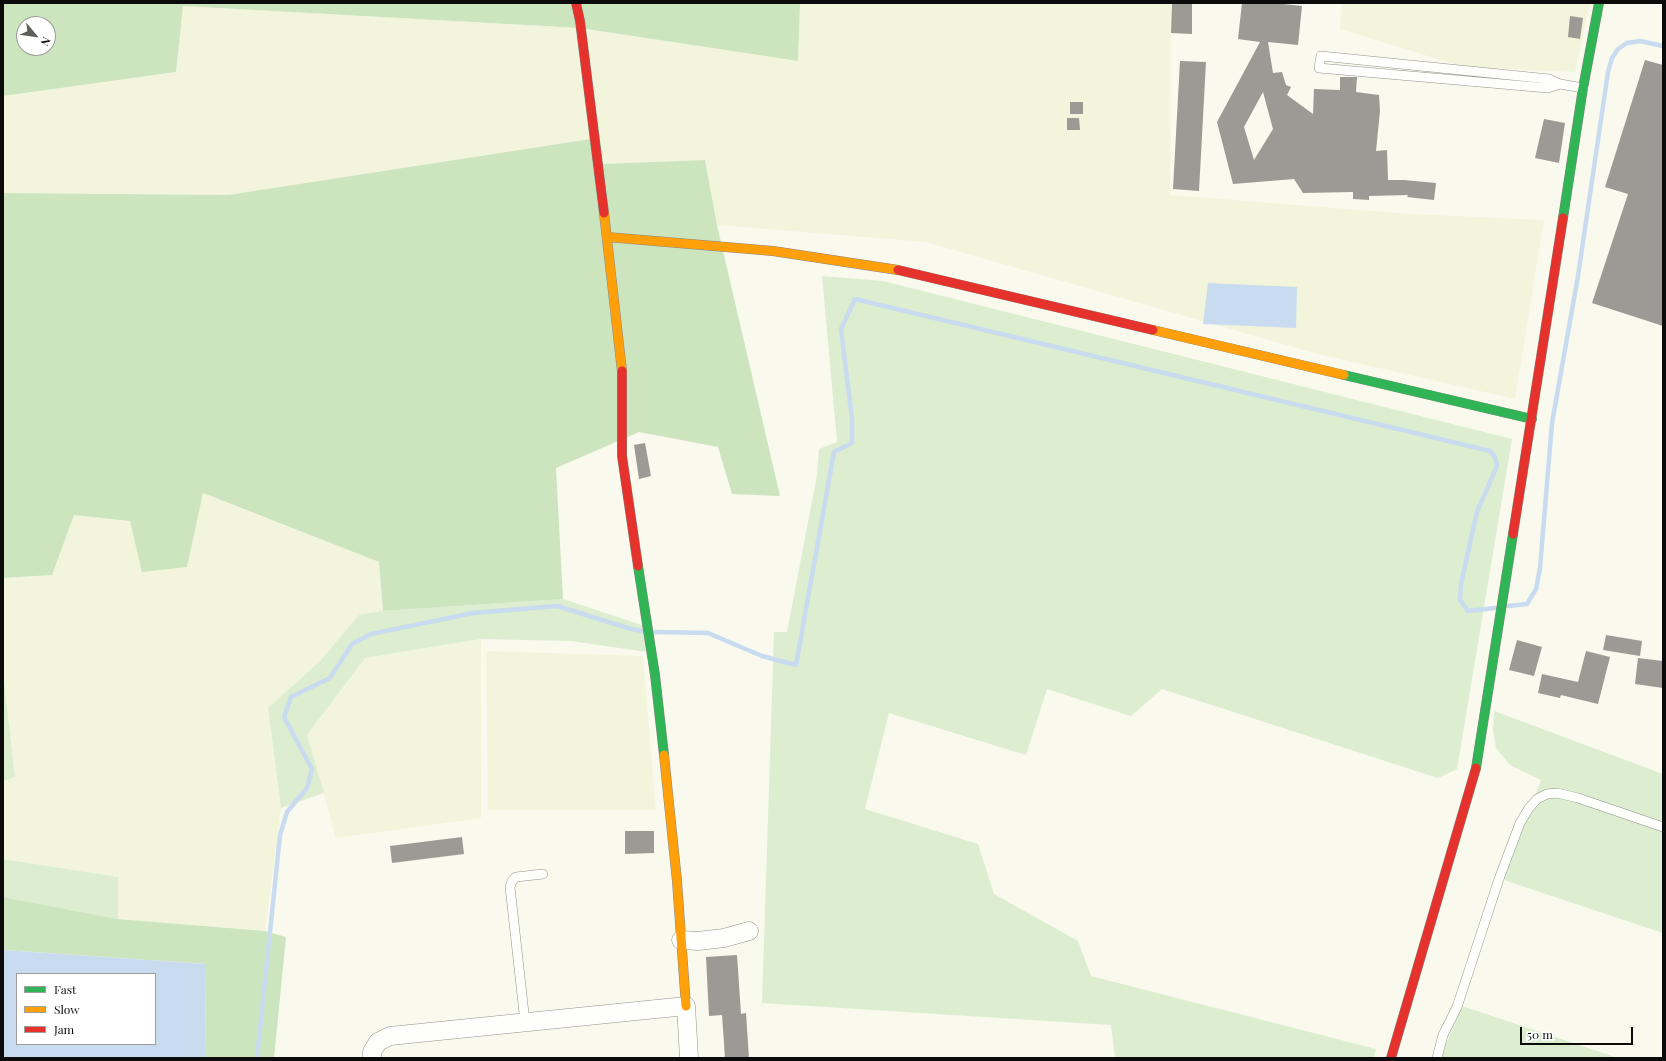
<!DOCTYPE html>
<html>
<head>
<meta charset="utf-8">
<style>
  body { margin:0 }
  #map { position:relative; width:1666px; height:1061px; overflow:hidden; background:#f9f9ee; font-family:"Playfair Display",serif }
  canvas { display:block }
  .frame { position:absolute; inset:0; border:4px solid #0b0b0b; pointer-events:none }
  .legend { position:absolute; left:16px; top:973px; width:140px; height:72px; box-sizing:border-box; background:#fff; border:1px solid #9d9d9d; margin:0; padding:5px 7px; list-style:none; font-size:12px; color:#0b0b0b }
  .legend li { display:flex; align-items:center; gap:8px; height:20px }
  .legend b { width:20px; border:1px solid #9d9d9d }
  .north { position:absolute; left:16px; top:16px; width:40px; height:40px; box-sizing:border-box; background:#fff; border:1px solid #9d9d9d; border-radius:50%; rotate:119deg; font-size:11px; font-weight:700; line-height:16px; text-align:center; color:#0b0b0b }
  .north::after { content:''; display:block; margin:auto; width:14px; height:18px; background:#5e5e5a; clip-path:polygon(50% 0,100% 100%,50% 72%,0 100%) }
  .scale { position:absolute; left:1520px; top:1027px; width:113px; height:18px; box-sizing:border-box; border:2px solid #0b0b0b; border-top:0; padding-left:5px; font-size:12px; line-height:14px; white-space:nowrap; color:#0b0b0b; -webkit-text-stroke:3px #fff; paint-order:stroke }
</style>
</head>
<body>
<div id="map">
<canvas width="1666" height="1061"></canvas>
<div class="frame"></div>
<ul class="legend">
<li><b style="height:5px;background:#30b455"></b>Fast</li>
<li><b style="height:5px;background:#ff9f0a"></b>Slow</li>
<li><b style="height:5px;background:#e5322d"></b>Jam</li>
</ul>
<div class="north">N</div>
<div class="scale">50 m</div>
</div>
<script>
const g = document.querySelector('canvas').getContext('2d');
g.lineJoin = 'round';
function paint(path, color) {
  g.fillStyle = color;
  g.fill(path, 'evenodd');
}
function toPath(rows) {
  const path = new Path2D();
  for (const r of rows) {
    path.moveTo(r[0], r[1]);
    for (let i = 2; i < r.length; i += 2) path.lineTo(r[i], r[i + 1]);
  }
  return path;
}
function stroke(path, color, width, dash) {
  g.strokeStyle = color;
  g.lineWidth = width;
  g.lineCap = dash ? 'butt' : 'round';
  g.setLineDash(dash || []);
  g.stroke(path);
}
const farmland = toPath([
  [800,3,1171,3,1170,195,1410,214,1544,220,1515,399,1318,354,926,242,717,225,705,160,602,164,597,138,228,195,3,193,3,96,176,72,183,6,580,28,798,61],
  [1342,3,1590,3,1575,72,1464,67,1340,29],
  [202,493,379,562,383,611,359,616,320,661,268,708,281,808,265,931,118,919,118,877,3,859,3,781,15,777,3,672,3,578,52,575,74,515,130,520,187,567],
  [481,639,481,818,336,838,307,735,365,658],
  [486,651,643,656,656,810,488,810]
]);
const green = toPath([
  [822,276,883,281,1512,439,1457,769,1438,778,1162,689,1131,716,1047,689,1026,755,889,713,865,809,978,844,994,894,1078,941,1091,976,1376,1049,1374,1058,1115,1058,1111,1025,762,1003,774,632,787,632,817,475,819,449,837,442],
  [563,599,645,626,647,652,571,641,481,639,365,658,307,735,324,793,281,808,268,708,320,661,359,615,383,611],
  [3,672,15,777,3,781],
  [1494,711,1663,774,1663,933,1504,880,1541,780,1510,765,1496,748,1493,731],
  [3,859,118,877,118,919,3,897],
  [1462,1006,1618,1058,1440,1058]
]);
const forest = toPath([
  [3,3,800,3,798,61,580,28,183,6,176,72,3,96],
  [24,24,48,24,48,48,24,48],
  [597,138,602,164,705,160,717,225,780,496,732,494,718,447,639,432,556,468,563,599,383,611,379,562,203,493,187,567,142,572,130,521,74,515,52,575,3,578,3,193,228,195],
  [3,897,118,919,265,931,286,937,274,1058,205,1058,206,964,3,950]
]);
const water = toPath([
  [1208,283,1297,287,1296,328,1203,324],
  [3,950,206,964,205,1058,3,1058],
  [17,974,155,974,155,1044,17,1044]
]);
const stream = toPath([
  [1508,606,1527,604,1536,589,1540,568,1552,423,1578,276,1608,72,1612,58,1618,49,1627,43,1640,41,1663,46],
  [655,632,708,633,762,656,796,665,834,452,852,443,852,419,841,329,855,299,1490,451,1495,457,1497,466,1477,512,1461,584,1460,600,1468,611,1495,608],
  [257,1058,280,835,287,812,307,788,312,769,284,717,291,697,330,678,352,644,371,634,473,613,557,606,631,629,642,631]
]);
const building = toPath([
  [1242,3,1274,3,1302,6,1298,45,1268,42,1273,73,1282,72,1286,85,1291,87,1287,95,1313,114,1314,89,1340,90,1340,77,1357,77,1356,92,1379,95,1380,111,1376,151,1387,150,1388,180,1404,180,1436,183,1434,200,1407,197,1408,195,1369,196,1369,200,1353,199,1353,192,1303,193,1294,179,1233,184,1217,122,1260,42,1238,39],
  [1263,92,1273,129,1254,160,1244,127],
  [1172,4,1192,4,1192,34,1171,33],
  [1570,16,1583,18,1580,39,1568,37],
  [1645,60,1663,65,1663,326,1592,303,1628,194,1605,187],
  [1180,61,1206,62,1199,191,1173,189],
  [1070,102,1083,102,1083,114,1070,114],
  [1067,118,1079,118,1080,130,1067,130],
  [1544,119,1565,123,1559,163,1535,158],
  [645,443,651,476,639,479,634,445],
  [1606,635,1642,641,1640,656,1603,650],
  [1517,640,1542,647,1534,676,1509,670],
  [1586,651,1610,657,1598,704,1561,695,1560,698,1538,693,1542,674,1578,682],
  [1638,658,1663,661,1663,688,1635,684],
  [625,831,654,831,654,853,625,854],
  [462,837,464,854,392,863,390,846],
  [737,955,741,1014,746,1013,749,1058,725,1058,722,1015,709,1016,706,957]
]);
const lane = toPath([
  [1560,84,1548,88,1319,68,1321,56,1549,79,1560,84,1583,88],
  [525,1022,510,887,512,881,516,877,543,874],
  [1437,1058,1443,1035,1457,1007,1499,879,1520,823,1529,808,1537,799,1547,794,1557,793,1578,798,1663,827]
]);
const street = toPath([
  [681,940,698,941,724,938,749,931],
  [372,1058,372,1052,378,1042,390,1036,686,1006,689,1058]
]);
const fast = toPath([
  [1563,218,1583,88,1599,3],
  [1344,375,1532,419],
  [638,566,655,675,664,755],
  [1476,768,1513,534]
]);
const slow = toPath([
  [604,213,622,371],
  [607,237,773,251,898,270],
  [1153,330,1344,375],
  [664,755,677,881,686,1006]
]);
const jam = toPath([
  [576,3,580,21,604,213],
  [898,270,1153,330],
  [622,371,622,456,638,566],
  [1513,534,1563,218],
  [1391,1058,1476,768]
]);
paint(farmland, '#f2f5dc');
paint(green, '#ddedd0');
paint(forest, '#cce5bf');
paint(water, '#c8dbef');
stroke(stream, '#c8dbef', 4.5);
paint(building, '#9c9a94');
stroke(lane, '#92928d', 10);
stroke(street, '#92928d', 19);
stroke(fast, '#898984', 10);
stroke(slow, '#898984', 10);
stroke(jam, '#898984', 10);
stroke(lane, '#fefefc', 9);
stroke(street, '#fefefc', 18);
stroke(fast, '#30b455', 9);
stroke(slow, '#ff9f0a', 9);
stroke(jam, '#e5322d', 9);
</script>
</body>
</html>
